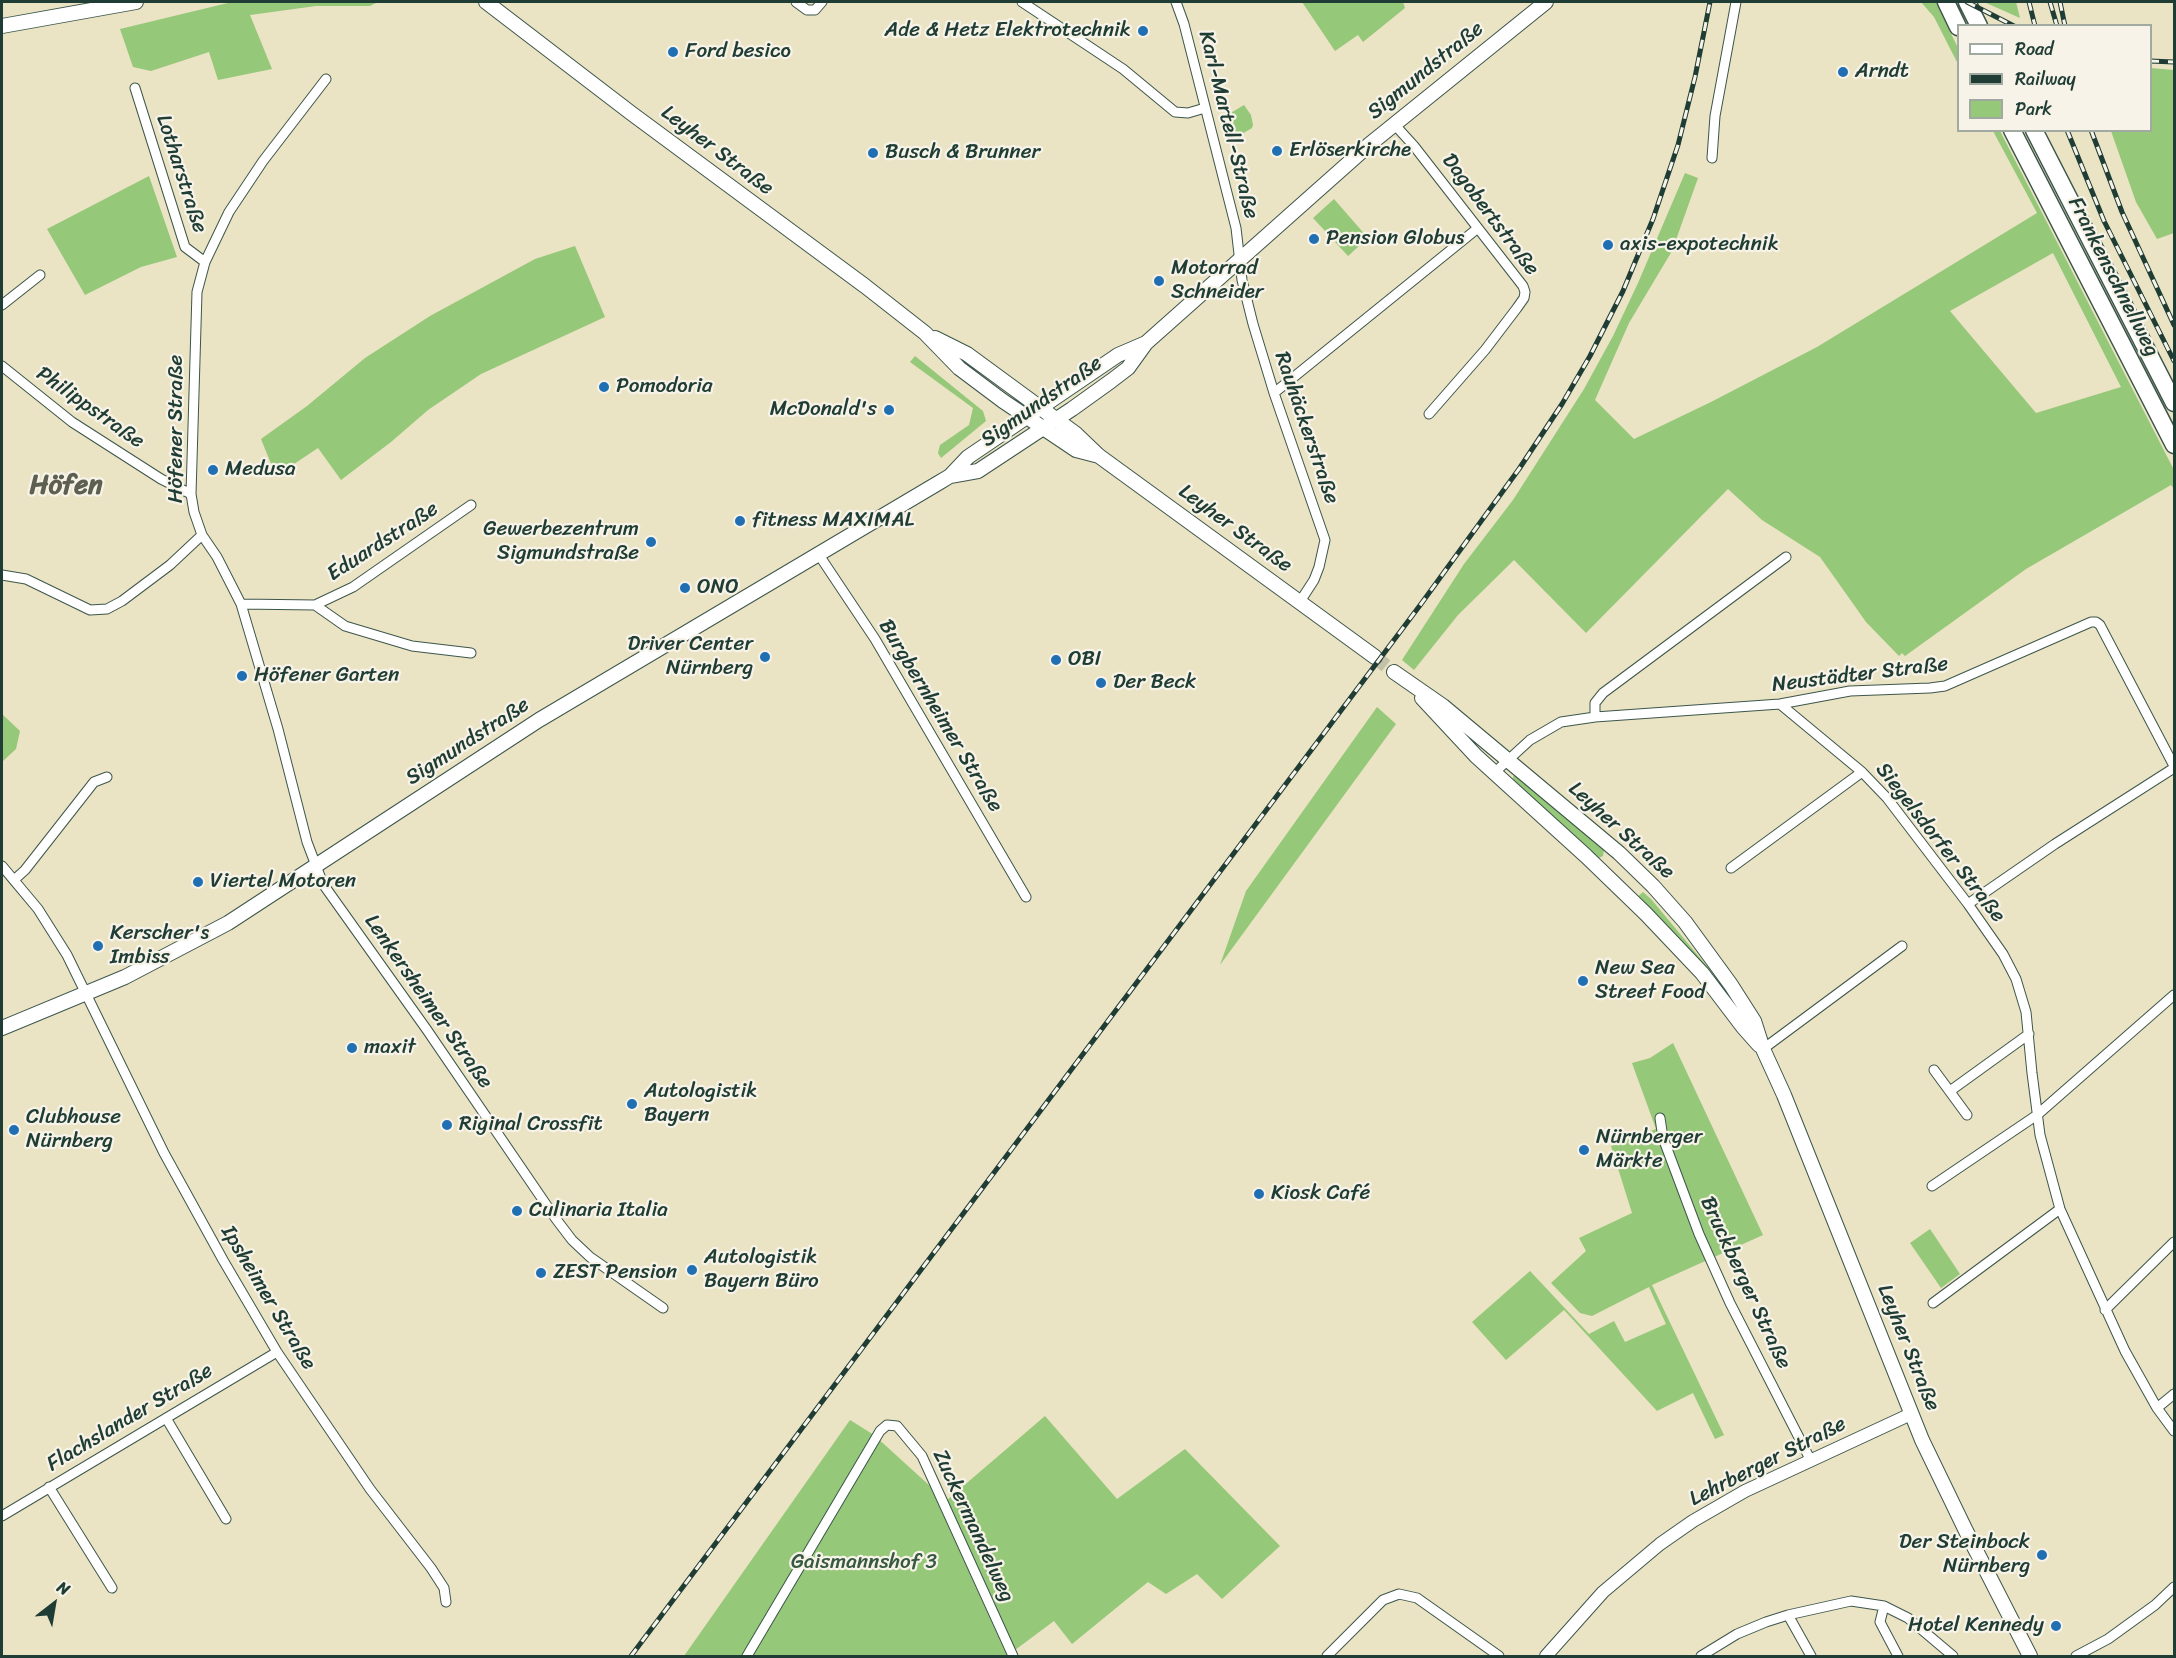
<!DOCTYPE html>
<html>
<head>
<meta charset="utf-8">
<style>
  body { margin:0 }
  #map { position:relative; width:2176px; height:1658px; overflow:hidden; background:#eae3c4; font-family:Sriracha,sans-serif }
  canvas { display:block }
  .frame { position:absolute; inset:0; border:3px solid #1f3d34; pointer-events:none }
  .legend { position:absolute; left:1957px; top:24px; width:195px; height:108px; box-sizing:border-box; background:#f7f3e8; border:2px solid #a1aaa0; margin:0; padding:8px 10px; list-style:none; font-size:18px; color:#1f3d34 }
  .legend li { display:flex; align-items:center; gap:12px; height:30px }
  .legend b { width:30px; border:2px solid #a1aaa0 }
  .north { position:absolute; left:24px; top:1574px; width:60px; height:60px; -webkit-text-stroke:4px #f7f3e8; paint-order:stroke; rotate:31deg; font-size:16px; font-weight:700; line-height:24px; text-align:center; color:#1f3d34 }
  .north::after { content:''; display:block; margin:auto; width:21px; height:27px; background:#1f3d34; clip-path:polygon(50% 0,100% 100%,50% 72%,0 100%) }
</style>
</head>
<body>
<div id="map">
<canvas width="2176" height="1658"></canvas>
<div class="frame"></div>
<ul class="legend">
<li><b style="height:8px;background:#fff"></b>Road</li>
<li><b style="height:8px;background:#1f3d34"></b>Railway</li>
<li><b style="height:16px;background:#95c878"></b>Park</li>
</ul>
<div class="north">N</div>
</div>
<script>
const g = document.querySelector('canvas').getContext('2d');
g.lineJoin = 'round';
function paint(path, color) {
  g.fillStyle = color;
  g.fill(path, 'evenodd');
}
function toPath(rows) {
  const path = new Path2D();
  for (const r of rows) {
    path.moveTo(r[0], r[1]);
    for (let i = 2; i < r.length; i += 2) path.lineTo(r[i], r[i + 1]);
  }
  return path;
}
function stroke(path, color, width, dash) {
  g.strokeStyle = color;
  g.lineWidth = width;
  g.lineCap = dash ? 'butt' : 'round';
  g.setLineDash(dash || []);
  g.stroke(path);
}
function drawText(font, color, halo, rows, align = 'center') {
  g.font = font + ' Sriracha,sans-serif';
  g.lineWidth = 4.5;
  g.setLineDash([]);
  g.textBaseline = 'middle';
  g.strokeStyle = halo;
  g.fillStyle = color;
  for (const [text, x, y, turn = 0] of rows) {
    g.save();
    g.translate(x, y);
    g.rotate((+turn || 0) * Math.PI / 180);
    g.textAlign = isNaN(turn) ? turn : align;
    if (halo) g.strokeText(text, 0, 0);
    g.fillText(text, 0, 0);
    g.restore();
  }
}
const green = toPath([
  [232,2,378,2,370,6,316,6,250,15,272,69,218,80,209,52,151,71,133,67,120,29],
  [1302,2,1403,2,1405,8,1363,42,1358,35,1335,51],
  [1921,2,1939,2,1945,13,1942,15,1958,48,1958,64,1934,17],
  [1984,2,2016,2,2020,18],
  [2151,68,2174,70,2174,233,2157,239,2136,202,2111,131,2150,130],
  [1244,105,1251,115,1253,125,1252,128,1230,141,1227,139,1225,131,1224,117],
  [1993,131,2000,131,2174,470,2174,489,2171,485,2026,569,1905,656,1902,653,1899,656,1866,622,1820,557,1762,520,1728,489,1586,633,1514,560,1458,615,1414,670,1402,660,1464,564,1513,500,1584,389,1613,336,1638,283,1685,173,1698,178,1672,251,1629,323,1595,400,1634,439,1711,402,1817,347,2037,213],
  [2053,253,2121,387,2036,413,1950,311],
  [149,176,177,257,141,267,85,295,47,229],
  [1334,199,1368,238,1348,256,1313,218],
  [575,246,605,317,481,374,428,410,391,442,341,480,318,448,276,476,261,439,307,406,365,358,430,316,535,259],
  [915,356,983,411,986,421,941,458,938,453,940,445,969,425,973,408,910,362],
  [1377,707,1396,724,1220,965,1246,891],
  [2,714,20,731,16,749,2,762],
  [1514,774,1597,841,1604,850,1603,856,1597,859,1518,788,1513,778],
  [1643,892,1651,899,1736,1001,1750,1026,1636,898],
  [1673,1043,1763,1235,1652,1285,1724,1435,1715,1439,1693,1393,1657,1411,1564,1310,1506,1360,1472,1322,1530,1271,1589,1334,1614,1321,1625,1342,1666,1324,1649,1287,1592,1316,1580,1313,1551,1283,1586,1251,1579,1238,1632,1213,1611,1146,1656,1129,1632,1063,1650,1058],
  [1930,1229,1960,1274,1941,1288,1910,1243],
  [1045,1416,1117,1499,1185,1449,1280,1546,1222,1599,1197,1574,1166,1594,1148,1582,1072,1644,1054,1621,1015,1650,947,1500],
  [850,1420,874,1435,930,1486,1007,1656,684,1656]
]);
const secondaryTunnel = toPath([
  [1375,657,1394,672]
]);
const minor = toPath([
  [796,2,807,10,815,10,822,2],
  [1022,2,1123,69,1175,112,1188,113,1205,108],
  [1176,2,1184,24,1236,228,1242,280,1253,324,1274,393,1325,540,1319,567,1314,580,1299,603],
  [326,79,263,161,229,212,205,262,197,292,191,494,194,512,202,535,217,557,241,604,278,729,307,842,323,884,427,1030,556,1219,572,1240,590,1257,663,1308],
  [135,88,185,247,205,262],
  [1394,124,1414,146,1523,286,1525,292,1524,298,1517,308,1485,350,1429,414],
  [1712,158,1715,116,1736,2],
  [2,305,40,275],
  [2,366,72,422,161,479,191,494],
  [1274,393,1478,228],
  [819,555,875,639,1026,897],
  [2,575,26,579,90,610,107,609,122,601,170,565,202,535],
  [241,604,315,605,353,587,471,505],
  [315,605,345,626,412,646,471,653],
  [1780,704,1862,772,1887,798,1968,904,2003,954,2016,979,2026,1012,2032,1073,2040,1135,2060,1209,2125,1351,2157,1408,2174,1431],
  [1595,717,1595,703,1603,693,1786,557],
  [1494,773,1530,740,1561,722,1595,717,1780,704,1850,691,1930,688,1945,686,2091,622,2096,622,2100,625,2174,766],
  [2,866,38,909,67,955,164,1153,223,1260,277,1352,370,1489,431,1568,444,1588,446,1602],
  [1731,868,1862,772],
  [14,880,25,870,94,782,107,777],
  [1968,904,2055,844,2174,768],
  [1763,1049,1902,946],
  [1934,1070,1967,1115],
  [1950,1091,2029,1034],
  [1660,1118,1663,1138,1699,1234,1730,1303,1810,1459],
  [1932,1186,2037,1115,2174,995],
  [1933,1303,2060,1209],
  [2105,1310,2174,1242],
  [2157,1408,2174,1394],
  [166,1418,226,1519],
  [49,1487,112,1588],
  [2,1516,277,1352],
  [1884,1606,1880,1622,1898,1656],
  [1788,1615,1811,1656],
  [747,1656,880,1431,887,1425,897,1426,922,1456,1013,1656],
  [1327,1656,1383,1600,1399,1594,1417,1598,1499,1656],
  [1701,1656,1737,1634,1766,1622,1788,1615,1851,1601,1884,1606,1908,1618,1953,1656],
  [2076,1656,2108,1639,2155,1605,2174,1587]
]);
const tertiary = toPath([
  [1546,1656,1603,1592,1660,1544,1693,1521,1745,1491,1911,1414]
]);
const secondary = toPath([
  [486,2,631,113,865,286,925,333,959,368,1003,401,1076,450,1099,456],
  [2,26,136,2],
  [935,338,967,354,1076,434,1099,456,1375,657],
  [950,476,978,471,1072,409,1111,381,1128,368,1146,343,1370,144,1546,2],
  [1394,672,1443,706,1619,853,1653,886,1685,922,1731,985,1754,1021,1763,1049,1784,1095,1922,1440,1966,1531,2030,1656],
  [1422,698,1476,756,1586,856,1646,914,1702,973,1743,1027,1759,1045],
  [2,1028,125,977,228,923,539,720,940,482,950,476,968,457,1118,355,1146,343]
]);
const trunk = toPath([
  [1946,2,1958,27],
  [1967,2,1979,26],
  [2012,130,2174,445],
  [2034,130,2174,403]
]);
const rail = toPath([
  [1967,2,2014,26],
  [2029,2,2035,26],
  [2050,2,2057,26],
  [2060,2,2065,26],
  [2150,61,2174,62],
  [2067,130,2104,221,2174,361],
  [2091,130,2122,212,2174,325],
  [631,1656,1421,604,1519,469,1562,404,1590,356,1623,291,1653,219,1678,145,1695,77,1710,2]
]);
const markers = [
  [1143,31,6,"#1f6fb2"],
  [673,52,6,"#1f6fb2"],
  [1843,72,6,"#1f6fb2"],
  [1277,151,6,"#1f6fb2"],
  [873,153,6,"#1f6fb2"],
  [1314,239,6,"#1f6fb2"],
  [1608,245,6,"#1f6fb2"],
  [1159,281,6,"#1f6fb2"],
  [604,387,6,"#1f6fb2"],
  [889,410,6,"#1f6fb2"],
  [213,470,6,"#1f6fb2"],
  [740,521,6,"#1f6fb2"],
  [651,542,6,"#1f6fb2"],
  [685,588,6,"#1f6fb2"],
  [765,657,6,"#1f6fb2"],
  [1056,660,6,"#1f6fb2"],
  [242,676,6,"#1f6fb2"],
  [1101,683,6,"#1f6fb2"],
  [198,882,6,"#1f6fb2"],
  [98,946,6,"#1f6fb2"],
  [1583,981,6,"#1f6fb2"],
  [352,1048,6,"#1f6fb2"],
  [632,1104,6,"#1f6fb2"],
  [447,1125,6,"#1f6fb2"],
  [14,1130,6,"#1f6fb2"],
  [1584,1150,6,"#1f6fb2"],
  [1259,1194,6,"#1f6fb2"],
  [517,1211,6,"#1f6fb2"],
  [692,1270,6,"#1f6fb2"],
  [541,1273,6,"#1f6fb2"],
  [2042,1555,6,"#1f6fb2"],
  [2056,1626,6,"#1f6fb2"]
];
const poiNames = [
  ["Ade & Hetz Elektrotechnik",1131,31,"right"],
  ["Ford besico",685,52],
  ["Arndt",1855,72],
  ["Erlöserkirche",1289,151],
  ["Busch & Brunner",885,153],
  ["Pension Globus",1326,239],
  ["axis-expotechnik",1620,245],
  ["Motorrad",1171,269],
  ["Schneider",1171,293],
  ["Pomodoria",616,387],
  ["McDonald's",877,410,"right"],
  ["Medusa",225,470],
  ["fitness MAXIMAL",752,521],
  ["Gewerbezentrum",639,530,"right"],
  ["Sigmundstraße",639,554,"right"],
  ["ONO",697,588],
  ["Driver Center",753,645,"right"],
  ["Nürnberg",753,669,"right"],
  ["OBI",1068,660],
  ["Höfener Garten",254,676],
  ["Der Beck",1113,683],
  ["Viertel Motoren",210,882],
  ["Kerscher's",110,934],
  ["Imbiss",110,958],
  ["New Sea",1595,969],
  ["Street Food",1595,993],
  ["maxit",364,1048],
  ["Autologistik",644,1092],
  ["Bayern",644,1116],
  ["Clubhouse",26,1118],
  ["Nürnberg",26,1142],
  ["Riginal Crossfit",459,1125],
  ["Nürnberger",1596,1138],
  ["Märkte",1596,1162],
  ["Kiosk Café",1271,1194],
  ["Culinaria Italia",529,1211],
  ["Autologistik",704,1258],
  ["Bayern Büro",704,1282],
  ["ZEST Pension",553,1273],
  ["Der Steinbock",2030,1543,"right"],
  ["Nürnberg",2030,1567,"right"],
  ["Hotel Kennedy",2044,1626,"right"]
];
const streetNames = [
  ["Sigmundstraße",1426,71,-39],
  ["Karl-Martell-Straße",1228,125,76],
  ["Leyher Straße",717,151,37],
  ["Lotharstraße",181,174,72],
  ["Dagobertstraße",1490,215,53],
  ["Frankenschnellweg",2113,277,63],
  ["Sigmundstraße",1042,402,-35],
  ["Philippstraße",90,408,35],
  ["Rauhäckerstraße",1306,428,71],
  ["Höfener Straße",177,429,-90],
  ["Leyher Straße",1235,529,36],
  ["Eduardstraße",383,542,-33],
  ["Neustädter Straße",1860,675,-7],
  ["Burgbernheimer Straße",940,716,59],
  ["Sigmundstraße",468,742,-33],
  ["Leyher Straße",1621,831,42],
  ["Siegelsdorfer Straße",1940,843,52],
  ["Lenkersheimer Straße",428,1002,55],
  ["Bruckberger Straße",1745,1283,65],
  ["Ipsheimer Straße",268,1298,59],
  ["Leyher Straße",1908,1348,68],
  ["Flachslander Straße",130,1418,-31],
  ["Lehrberger Straße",1768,1462,-27],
  ["Zuckermandelweg",973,1526,65]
];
const parkNames = [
  ["Gaismannshof 3",864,1563]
];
const districtNames = [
  ["Höfen",66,486]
];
paint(green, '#95c878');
stroke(secondaryTunnel, '#c1c2a7', 14, [14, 7]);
stroke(minor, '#3d564a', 11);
stroke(tertiary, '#3d564a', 14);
stroke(secondary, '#3d564a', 16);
stroke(trunk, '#3d564a', 19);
stroke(minor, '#fff', 9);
stroke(tertiary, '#fff', 12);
stroke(secondary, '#fff', 14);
stroke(trunk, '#fff', 16);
stroke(rail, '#1f3d34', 5);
stroke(rail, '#f7f3e8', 3, [9]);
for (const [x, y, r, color] of markers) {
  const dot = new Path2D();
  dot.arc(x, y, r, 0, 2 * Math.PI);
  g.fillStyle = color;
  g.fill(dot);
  stroke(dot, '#f7f3e8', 2);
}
drawText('21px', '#1f3d34', '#f7f3e8', poiNames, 'left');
drawText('21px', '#1f3d34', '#f7f3e8', streetNames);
drawText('21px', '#375942', '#f7f3e8', parkNames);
drawText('bold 27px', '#5d5f51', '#f7f3e8', districtNames);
</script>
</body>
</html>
